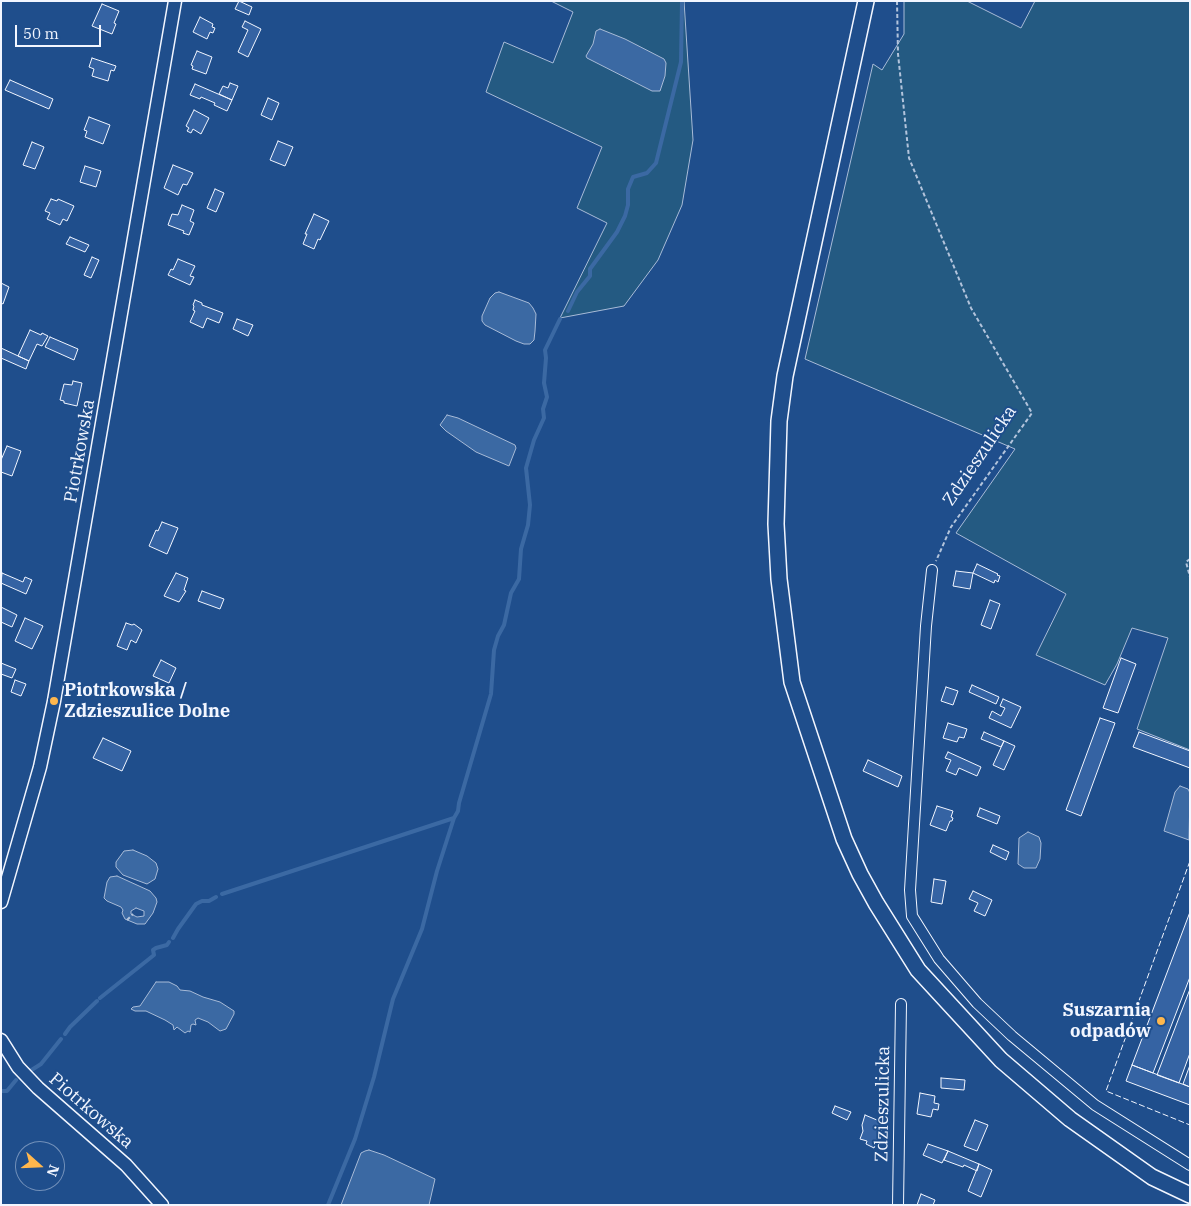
<!DOCTYPE html>
<html>
<head>
<meta charset="utf-8">
<style>
  body { margin:0 }
  #map { position:relative; width:1191px; height:1206px; overflow:hidden; background:#1f4e8c; font-family:"IBM Plex Serif",serif }
  canvas { display:block }
  .frame { position:absolute; inset:0; border:2px solid #f2f6ff; pointer-events:none }
  .north { position:absolute; left:15px; top:1141px; width:50px; height:50px; box-sizing:border-box; background:#1f4e8c; border:1px solid #7391ba; border-radius:50%; rotate:110deg; font-size:14px; font-weight:700; line-height:20px; text-align:center; color:#f2f6ff }
  .north::after { content:''; display:block; margin:auto; width:18px; height:22px; background:#ffb74d; clip-path:polygon(50% 0,100% 100%,50% 72%,0 100%) }
  .scale { position:absolute; left:15px; top:25px; width:86px; height:22px; box-sizing:border-box; border:2px solid #f2f6ff; border-top:0; padding-left:6px; font-size:15px; line-height:18px; white-space:nowrap; color:#f2f6ff; -webkit-text-stroke:4px #1f4e8c; paint-order:stroke }
</style>
</head>
<body>
<div id="map">
<canvas width="1191" height="1206"></canvas>
<div class="frame"></div>
<div class="north">N</div>
<div class="scale">50 m</div>
</div>
<script>
const g = document.querySelector('canvas').getContext('2d');
g.lineJoin = 'round';
function paint(path, color) {
  g.fillStyle = color;
  g.fill(path, 'evenodd');
}
function toPath(rows) {
  const path = new Path2D();
  for (const r of rows) {
    path.moveTo(r[0], r[1]);
    for (let i = 2; i < r.length; i += 2) path.lineTo(r[i], r[i + 1]);
  }
  return path;
}
function stroke(path, color, width, dash) {
  g.strokeStyle = color;
  g.lineWidth = width;
  g.lineCap = dash ? 'butt' : 'round';
  g.setLineDash(dash || []);
  g.stroke(path);
}
function drawText(font, color, halo, rows, align = 'center') {
  g.font = font + ' "IBM Plex Serif",serif';
  g.lineWidth = 4;
  g.setLineDash([]);
  g.textBaseline = 'middle';
  g.strokeStyle = halo;
  g.fillStyle = color;
  for (const [text, x, y, turn = 0] of rows) {
    g.save();
    g.translate(x, y);
    g.rotate((+turn || 0) * Math.PI / 180);
    g.textAlign = isNaN(turn) ? turn : align;
    if (halo) g.strokeText(text, 0, 0);
    g.fillText(text, 0, 0);
    g.restore();
  }
}
const green = toPath([
  [551,1,684,1,693,140,682,205,658,260,624,306,560,318,607,223,577,208,602,147,486,92,504,42,553,63,573,12,551,1],
  [904,1,967,1,1021,28,1035,1,1190,1,1190,750,1137,729,1168,638,1132,628,1117,664,1105,685,1036,655,1066,594,956,533,1015,449,805,359,873,64,882,70,904,34,904,1]
]);
const water = toPath([
  [600,29,625,39,664,59,666,63,665,76,660,91,652,91,587,58,586,56,593,44,596,31,600,29],
  [499,292,529,303,533,308,536,314,535,331,534,340,530,344,524,344,516,341,485,325,482,321,482,316,490,298,495,293,499,292],
  [447,415,458,418,515,445,516,448,509,466,476,452,446,431,440,425,447,415],
  [1180,786,1188,789,1190,793,1189,840,1164,831,1175,792,1180,786],
  [1028,832,1039,837,1041,843,1040,859,1036,868,1024,868,1018,864,1019,838,1028,832],
  [133,850,147,856,156,863,158,869,155,879,147,884,123,875,116,867,116,862,124,851,133,850],
  [117,876,150,891,156,898,157,902,153,913,145,924,137,924,125,919,122,913,123,910,121,907,107,901,104,898,107,882,110,877,117,876],
  [136,908,144,911,144,916,137,917,131,914,131,911,136,908],
  [156,982,169,982,177,986,180,990,190,991,203,997,220,1002,234,1011,234,1014,226,1029,220,1031,208,1022,198,1018,195,1020,196,1025,193,1024,191,1025,190,1032,188,1031,185,1033,177,1027,174,1030,173,1025,165,1020,146,1011,135,1011,131,1009,133,1007,140,1006,156,982],
  [369,1150,384,1155,435,1179,429,1205,341,1205,361,1153,365,1151,369,1150]
]);
const stream = toPath([
  [568,311,577,292,590,276,590,269,617,232,625,216,628,205,628,189,633,177,647,173,656,163,681,62,682,1],
  [222,894,454,818],
  [173,938,178,929,196,904,202,901,209,901,216,897],
  [100,998,154,955,153,950,156,948,167,945,169,942],
  [65,1034,70,1027,97,1001],
  [30,1071,41,1064,61,1039],
  [1,1091,7,1091,16,1080],
  [328,1205,355,1139,374,1077,393,999,422,929,437,871,454,818,458,811,459,803,491,694,494,650,498,636,504,625,511,593,519,579,521,549,528,525,530,505,526,468,534,440,544,418,543,409,547,397,544,383,546,358,545,350,560,319]
]);
const building = toPath([
  [239,1,252,7,249,15,235,9,239,1],
  [102,4,119,11,114,23,116,24,112,34,92,26,102,4],
  [200,17,213,24,212,27,215,28,213,33,210,32,207,39,193,32,200,17],
  [245,21,261,29,248,57,238,52,248,30,242,27,245,21],
  [197,51,212,57,206,74,192,69,193,66,191,65,197,51],
  [92,58,116,66,114,71,111,70,108,81,92,76,94,69,89,67,92,58],
  [10,80,53,99,49,109,5,90,10,80],
  [230,83,238,86,232,100,219,94,223,86,228,88,230,83],
  [195,84,232,100,227,111,214,105,215,103,201,97,200,99,190,95,195,84],
  [268,98,279,103,272,120,261,115,268,98],
  [194,110,209,118,201,134,193,129,191,133,187,131,189,128,186,126,194,110],
  [89,117,110,125,103,144,85,137,87,131,84,130,89,117],
  [278,141,293,147,285,166,270,160,278,141],
  [32,142,44,147,35,169,23,165,32,142],
  [173,165,193,173,187,185,183,184,178,195,164,188,173,165],
  [85,166,101,171,96,187,80,182,85,166],
  [215,189,224,193,216,212,207,208,215,189],
  [51,199,57,201,58,199,74,206,67,221,63,219,60,225,47,219,50,213,45,211,51,199],
  [182,205,194,210,190,221,194,223,189,235,183,233,184,231,168,225,172,214,178,215,182,205],
  [314,214,329,221,320,240,318,239,314,249,303,244,307,234,305,234,314,214],
  [70,237,89,245,85,252,66,244,70,237],
  [92,257,99,260,91,278,84,275,92,257],
  [178,259,195,266,190,276,194,277,190,285,168,275,171,269,173,270,178,259],
  [1,283,9,287,3,304,1,303,1,283],
  [195,300,202,303,202,305,223,313,219,323,207,318,203,328,190,322,195,311,193,310,194,306,193,305,195,300],
  [237,319,253,325,248,336,233,329,237,319],
  [30,330,41,335,42,333,48,336,42,346,37,344,29,361,18,356,30,330],
  [50,337,78,349,74,360,45,347,50,337],
  [1,348,29,361,26,369,1,358,1,348],
  [73,381,82,383,77,406,64,403,64,401,60,400,64,384,72,385,73,381],
  [7,446,21,451,12,476,1,472,1,460,7,446],
  [162,522,178,528,167,554,149,546,156,530,158,531,162,522],
  [977,564,998,574,997,575,1000,576,998,582,995,580,994,583,973,573,977,564],
  [956,571,973,573,970,589,953,586,956,571],
  [2,573,23,582,25,577,32,580,26,594,1,583,2,573],
  [176,573,188,578,184,590,186,591,179,602,164,596,176,573],
  [202,591,224,599,220,609,198,601,202,591],
  [990,600,1000,604,991,629,981,625,990,600],
  [1,607,17,615,12,627,1,622,1,607],
  [25,618,43,626,32,649,15,641,25,618],
  [126,623,132,625,134,624,142,630,136,643,131,640,127,650,117,646,126,623],
  [1121,658,1136,664,1118,713,1103,708,1121,658],
  [161,660,176,668,169,683,153,676,161,660],
  [1,663,16,669,12,678,1,674,1,663],
  [15,680,26,684,21,696,11,692,15,680],
  [972,685,999,697,996,704,969,692,972,685],
  [946,687,958,691,953,705,941,701,946,687],
  [1003,699,1021,707,1011,728,989,718,992,711,1001,716,1005,708,1000,706,1003,699],
  [1100,718,1115,723,1081,816,1066,810,1100,718],
  [948,723,967,729,964,738,959,737,957,742,943,738,948,723],
  [984,732,1004,741,1001,747,981,739,984,732],
  [1139,732,1190,751,1190,768,1133,747,1139,732],
  [103,738,131,751,122,771,93,758,103,738],
  [1004,741,1015,746,1004,770,993,765,1004,741],
  [948,752,981,767,977,776,959,768,956,775,946,771,951,760,945,758,948,752],
  [868,760,902,776,898,787,863,771,868,760],
  [937,806,953,811,951,817,953,818,952,821,950,821,946,831,930,825,937,806],
  [980,808,1000,816,997,824,977,816,980,808],
  [993,845,1009,852,1006,860,990,852,993,845],
  [934,879,946,881,942,904,931,902,934,879],
  [973,891,992,900,985,916,974,911,978,903,969,899,973,891],
  [1190,912,1190,977,1153,1073,1132,1065,1190,912],
  [1190,989,1190,1053,1179,1083,1157,1075,1190,989],
  [1132,1065,1190,1087,1190,1105,1126,1081,1132,1065],
  [1190,1065,1190,1087,1183,1084,1190,1065],
  [941,1078,965,1080,964,1090,941,1088,941,1078],
  [920,1093,935,1096,934,1103,939,1104,938,1110,933,1109,931,1117,917,1114,920,1093],
  [835,1106,851,1112,847,1120,832,1113,835,1106],
  [865,1115,884,1123,874,1148,866,1144,867,1141,860,1139,863,1131,862,1125,865,1115],
  [975,1120,988,1125,977,1151,964,1146,975,1120],
  [928,1144,948,1151,942,1163,923,1155,928,1144],
  [948,1151,979,1164,977,1171,964,1165,963,1167,944,1160,948,1151],
  [979,1164,992,1170,981,1197,968,1191,979,1164],
  [921,1194,935,1200,933,1205,917,1205,921,1194]
]);
const path = toPath([
  [897,1,898,54,909,158,971,308,1032,413,951,527,936,561],
  [1190,559,1186,562,1190,577],
  [127,920,133,914]
]);
const minor = toPath([
  [932,570,926,626,910,890,912,916,939,959,977,1003,1012,1036,1095,1105,1190,1165],
  [898,1205,901,1004]
]);
const tertiary = toPath([
  [1,902,40,767,54,701,175,1],
  [1,1040,18,1067,38,1088,126,1165,162,1205]
]);
const secondary = toPath([
  [866,1,785,376,779,421,776,524,779,579,792,682,844,839,860,874,876,903,918,970,1001,1060,1070,1119,1152,1177,1190,1195]
]);
const fence = toPath([
  [1190,861,1106,1091,1190,1125]
]);
const markers = [
  [54,701,5,"#ffb74d"],
  [1161,1021,5,"#ffb74d"]
];
const streetNames = [
  ["Piotrkowska",80,451,-80],
  ["Zdzieszulicka",980,456,-56],
  ["Zdzieszulicka",883,1104,-89],
  ["Piotrkowska",91,1111,41]
];
const poiNames = [
  ["Piotrkowska /",64,691],
  ["Zdzieszulice Dolne",64,712],
  ["Suszarnia",1151,1011,"right"],
  ["odpadów",1151,1032,"right"]
];
paint(green, '#245a82');
stroke(green, '#a8bbd7', 1);
paint(water, '#3b69a3');
stroke(water, '#a8bbd7', 1);
stroke(stream, '#3b69a3', 4);
paint(building, '#3563a3');
stroke(building, '#f2f6ff', 1);
stroke(minor, '#f2f6ff', 12);
stroke(tertiary, '#f2f6ff', 15);
stroke(secondary, '#f2f6ff', 18);
stroke(path, '#b3c4dc', 2, [4, 2.5]);
stroke(minor, '#1f4e8c', 10);
stroke(tertiary, '#1f4e8c', 12);
stroke(secondary, '#1f4e8c', 15);
stroke(fence, '#f2f6ff', 1, [6, 2.5]);
for (const [x, y, r, color] of markers) {
  const dot = new Path2D();
  dot.arc(x, y, r, 0, 2 * Math.PI);
  g.fillStyle = color;
  g.fill(dot);
  stroke(dot, '#1f4e8c', 2);
}
drawText('18px', '#f2f6ff', '#1f4e8c', streetNames);
drawText('bold 18px', '#f2f6ff', '#1f4e8c', poiNames, 'left');
</script>
</body>
</html>
